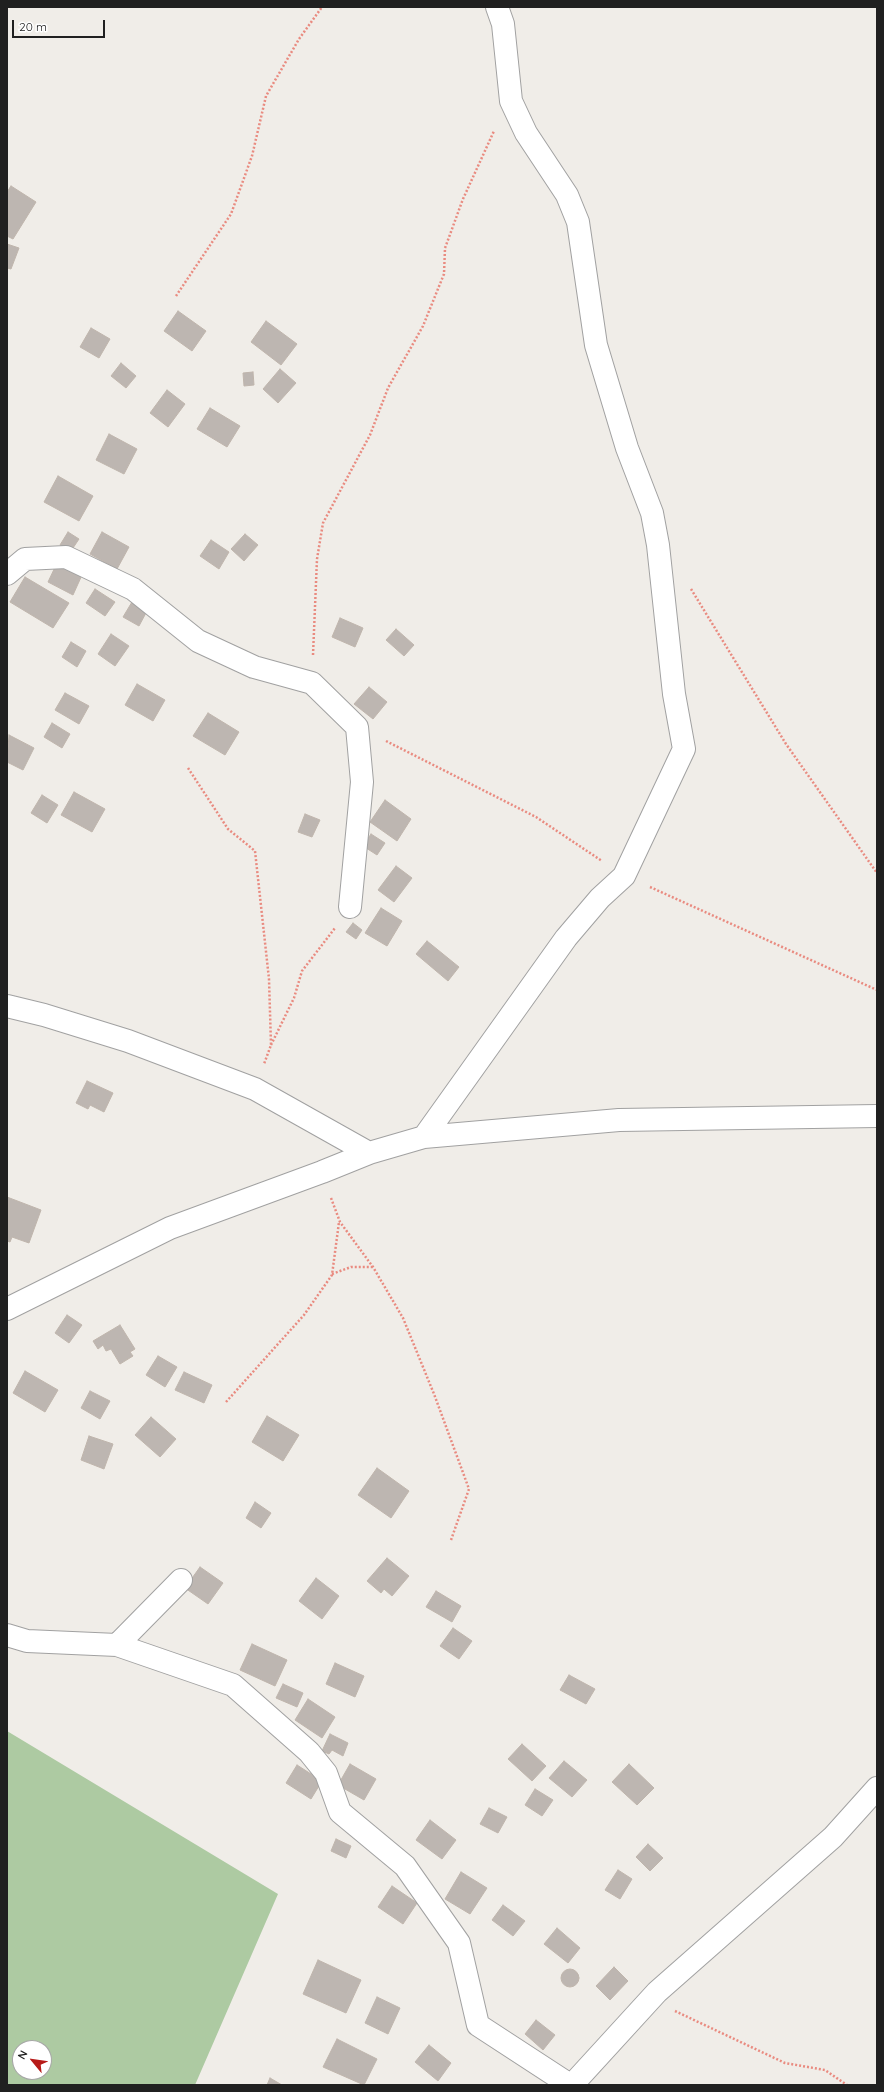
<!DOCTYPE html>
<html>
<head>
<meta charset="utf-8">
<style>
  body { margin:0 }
  #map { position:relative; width:884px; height:2092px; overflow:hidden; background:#f0ede8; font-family:Quicksand,sans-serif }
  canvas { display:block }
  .frame { position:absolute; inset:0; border:8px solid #202020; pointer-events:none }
  .north { position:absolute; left:12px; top:2040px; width:40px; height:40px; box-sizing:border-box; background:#fff; border:1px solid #a6a6a6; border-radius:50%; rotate:299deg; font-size:11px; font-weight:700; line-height:16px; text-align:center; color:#202020 }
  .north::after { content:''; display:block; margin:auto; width:14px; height:18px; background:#b71b19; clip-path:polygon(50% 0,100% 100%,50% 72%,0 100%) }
  .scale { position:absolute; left:12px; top:20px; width:93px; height:18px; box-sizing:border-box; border:2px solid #202020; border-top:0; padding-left:5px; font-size:12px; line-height:14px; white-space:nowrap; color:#202020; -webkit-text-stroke:3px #fff; paint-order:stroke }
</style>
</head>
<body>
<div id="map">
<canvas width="884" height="2092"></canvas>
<div class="frame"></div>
<div class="north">N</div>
<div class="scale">20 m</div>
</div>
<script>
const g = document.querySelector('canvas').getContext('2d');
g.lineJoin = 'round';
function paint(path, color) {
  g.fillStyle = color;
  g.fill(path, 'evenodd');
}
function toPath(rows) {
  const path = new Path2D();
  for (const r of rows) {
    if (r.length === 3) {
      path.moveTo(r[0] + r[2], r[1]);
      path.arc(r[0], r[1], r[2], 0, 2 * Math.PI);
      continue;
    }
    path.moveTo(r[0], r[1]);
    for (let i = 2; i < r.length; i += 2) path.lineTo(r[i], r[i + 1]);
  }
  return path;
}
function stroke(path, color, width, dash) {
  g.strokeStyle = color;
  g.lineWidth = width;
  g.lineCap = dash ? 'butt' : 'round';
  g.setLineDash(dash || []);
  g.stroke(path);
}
const forest = toPath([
  [7,1731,278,1894,195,2085,7,2085],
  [20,2048,44,2048,44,2072,20,2072]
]);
const building = toPath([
  [11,186,36,202,13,239,7,236,7,192,11,186],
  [7,244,19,248,11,269,7,268,7,244],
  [178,311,206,331,192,351,164,331,178,311],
  [266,321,297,344,281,365,251,342,266,321],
  [91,328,110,339,99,358,80,347,91,328],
  [121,363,136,376,126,388,111,376,121,363],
  [280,369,296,383,278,403,263,389,280,369],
  [253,372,254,385,244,386,243,373,253,372],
  [167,390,185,404,168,427,150,413,167,390],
  [210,408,240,426,227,447,197,429,210,408],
  [109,434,137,449,124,474,96,460,109,434],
  [58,476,93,496,79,521,44,502,58,476],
  [68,532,79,539,71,551,60,545,68,532],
  [102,532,129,547,117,569,90,554,102,532],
  [245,534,258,545,244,561,231,549,245,534],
  [211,540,229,552,219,569,200,556,211,540],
  [57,563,82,575,73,595,48,582,57,563],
  [25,577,69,603,53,628,10,602,25,577],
  [95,589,115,602,105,616,86,603,95,589],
  [132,602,147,611,139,626,123,617,132,602],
  [340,618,363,628,355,647,332,637,340,618],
  [396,629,414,645,404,656,386,640,396,629],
  [111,634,129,646,115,666,98,654,111,634],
  [71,642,86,651,77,667,62,657,71,642],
  [137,684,165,700,153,721,125,705,137,684],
  [369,687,387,702,373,719,354,704,369,687],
  [65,693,89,706,79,724,55,710,65,693],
  [208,713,239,732,225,755,193,736,208,713],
  [52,723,70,734,62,748,44,737,52,723],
  [9,735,34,748,23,770,7,762,9,735],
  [74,792,105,809,92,832,61,815,74,792],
  [42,795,58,805,47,823,31,813,42,795],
  [385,800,411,819,397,841,370,822,385,800],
  [305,814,320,820,312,837,298,832,305,814],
  [371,834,385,843,377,855,363,846,371,834],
  [396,866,412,878,394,902,378,890,396,866],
  [381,908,402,921,387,946,365,933,381,908],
  [353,923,362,930,356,939,346,932,353,923],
  [427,941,459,967,448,981,416,954,427,941],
  [87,1081,113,1093,104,1112,90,1105,88,1109,76,1103,87,1081],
  [7,1197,41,1210,29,1243,12,1237,10,1242,7,1241,7,1197],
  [67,1315,82,1325,69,1343,55,1333,67,1315],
  [120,1325,135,1349,130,1352,133,1356,120,1364,111,1349,106,1351,103,1345,98,1349,93,1341,120,1325],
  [158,1356,177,1367,165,1387,146,1375,158,1356],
  [25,1371,58,1390,45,1412,13,1393,25,1371],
  [184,1372,212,1385,204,1403,175,1390,184,1372],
  [90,1391,110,1401,100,1419,81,1408,90,1391],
  [267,1416,299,1435,283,1461,252,1442,267,1416],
  [151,1417,176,1439,160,1457,135,1435,151,1417],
  [89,1436,113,1444,104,1469,81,1460,89,1436],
  [377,1468,409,1491,391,1518,358,1495,377,1468],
  [255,1502,271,1513,261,1528,246,1518,255,1502],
  [387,1558,409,1576,392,1596,384,1589,381,1593,367,1581,387,1558],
  [200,1567,223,1583,208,1604,185,1588,200,1567],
  [316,1578,339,1596,322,1619,299,1601,316,1578],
  [436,1591,461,1606,452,1622,426,1607,436,1591],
  [453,1628,472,1641,459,1659,440,1646,453,1628],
  [252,1644,287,1660,275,1686,240,1670,252,1644],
  [335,1663,364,1676,355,1697,326,1684,335,1663],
  [569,1675,595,1689,586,1704,560,1690,569,1675],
  [283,1684,303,1693,297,1707,276,1698,283,1684],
  [308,1699,335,1717,322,1738,295,1720,308,1699],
  [330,1734,348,1743,343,1756,332,1750,329,1754,322,1751,330,1734],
  [522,1744,546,1766,532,1781,508,1759,522,1744],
  [564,1761,587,1780,572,1797,549,1778,564,1761],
  [350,1764,376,1779,364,1800,338,1785,350,1764],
  [629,1764,654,1788,637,1805,612,1782,629,1764],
  [297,1765,322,1781,311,1799,286,1783,297,1765],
  [535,1789,553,1800,542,1816,525,1805,535,1789],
  [489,1808,507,1817,498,1833,480,1824,489,1808],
  [430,1820,456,1840,442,1859,416,1840,430,1820],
  [336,1839,351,1846,346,1858,331,1851,336,1839],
  [648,1844,663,1858,650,1871,636,1857,648,1844],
  [618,1870,632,1879,620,1899,605,1890,618,1870],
  [461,1872,487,1888,470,1914,445,1899,461,1872],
  [392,1886,417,1903,403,1924,378,1907,392,1886],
  [503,1905,525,1921,513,1936,492,1920,503,1905],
  [557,1928,580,1948,568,1963,544,1944,557,1928],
  [318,1960,361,1980,346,2013,303,1994,318,1960],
  [614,1967,628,1981,610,2000,596,1986,614,1967],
  [570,1978,9],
  [377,1997,400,2008,388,2034,365,2023,377,1997],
  [536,2020,555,2035,543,2050,525,2034,536,2020],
  [337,2039,377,2059,364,2085,323,2067,337,2039],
  [429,2045,451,2063,438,2081,415,2062,429,2045],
  [270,2078,282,2085,267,2085,270,2078]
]);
const path = toPath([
  [176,296,231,214,252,156,266,96,299,39,322,7],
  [691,589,786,744,877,873],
  [313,655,317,559,323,523,370,435,388,388,423,326,444,274,445,248,463,199,494,131],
  [386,741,536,817,602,861],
  [188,768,228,829,255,851,269,979,271,1045,264,1064],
  [650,887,877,990],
  [271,1045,294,998,302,971,335,928],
  [331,1198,340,1222,373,1267,403,1318,434,1394,469,1489,451,1540],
  [332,1274,351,1267,373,1267],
  [226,1402,304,1315,332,1275,339,1222],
  [675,2011,785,2063,825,2070,847,2085]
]);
const street = toPath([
  [7,574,25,559,66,557,133,589,198,641,254,667,312,683,357,727,362,782,350,907],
  [7,1006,44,1015,128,1041,255,1089,369,1153],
  [424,1137,566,938,600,898,624,876,684,749,674,694,658,545,652,513,627,448,596,345,578,222,567,195,526,133,511,101,503,24,497,7],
  [7,1309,170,1228,322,1172,369,1153,424,1137,619,1120,877,1116],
  [7,1635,27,1641,117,1645,181,1580],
  [117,1645,233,1685,309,1752,326,1773,340,1812,405,1866,459,1943,478,2025,570,2085],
  [572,2085,657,1992,833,1837,877,1788]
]);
paint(forest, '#adcaa2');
paint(building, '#bdb6b1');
stroke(building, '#bfb5ac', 1);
stroke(street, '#a1a1a1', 24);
stroke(path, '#e98b80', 2.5, [2, 2]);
stroke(street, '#fff', 22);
</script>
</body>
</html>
